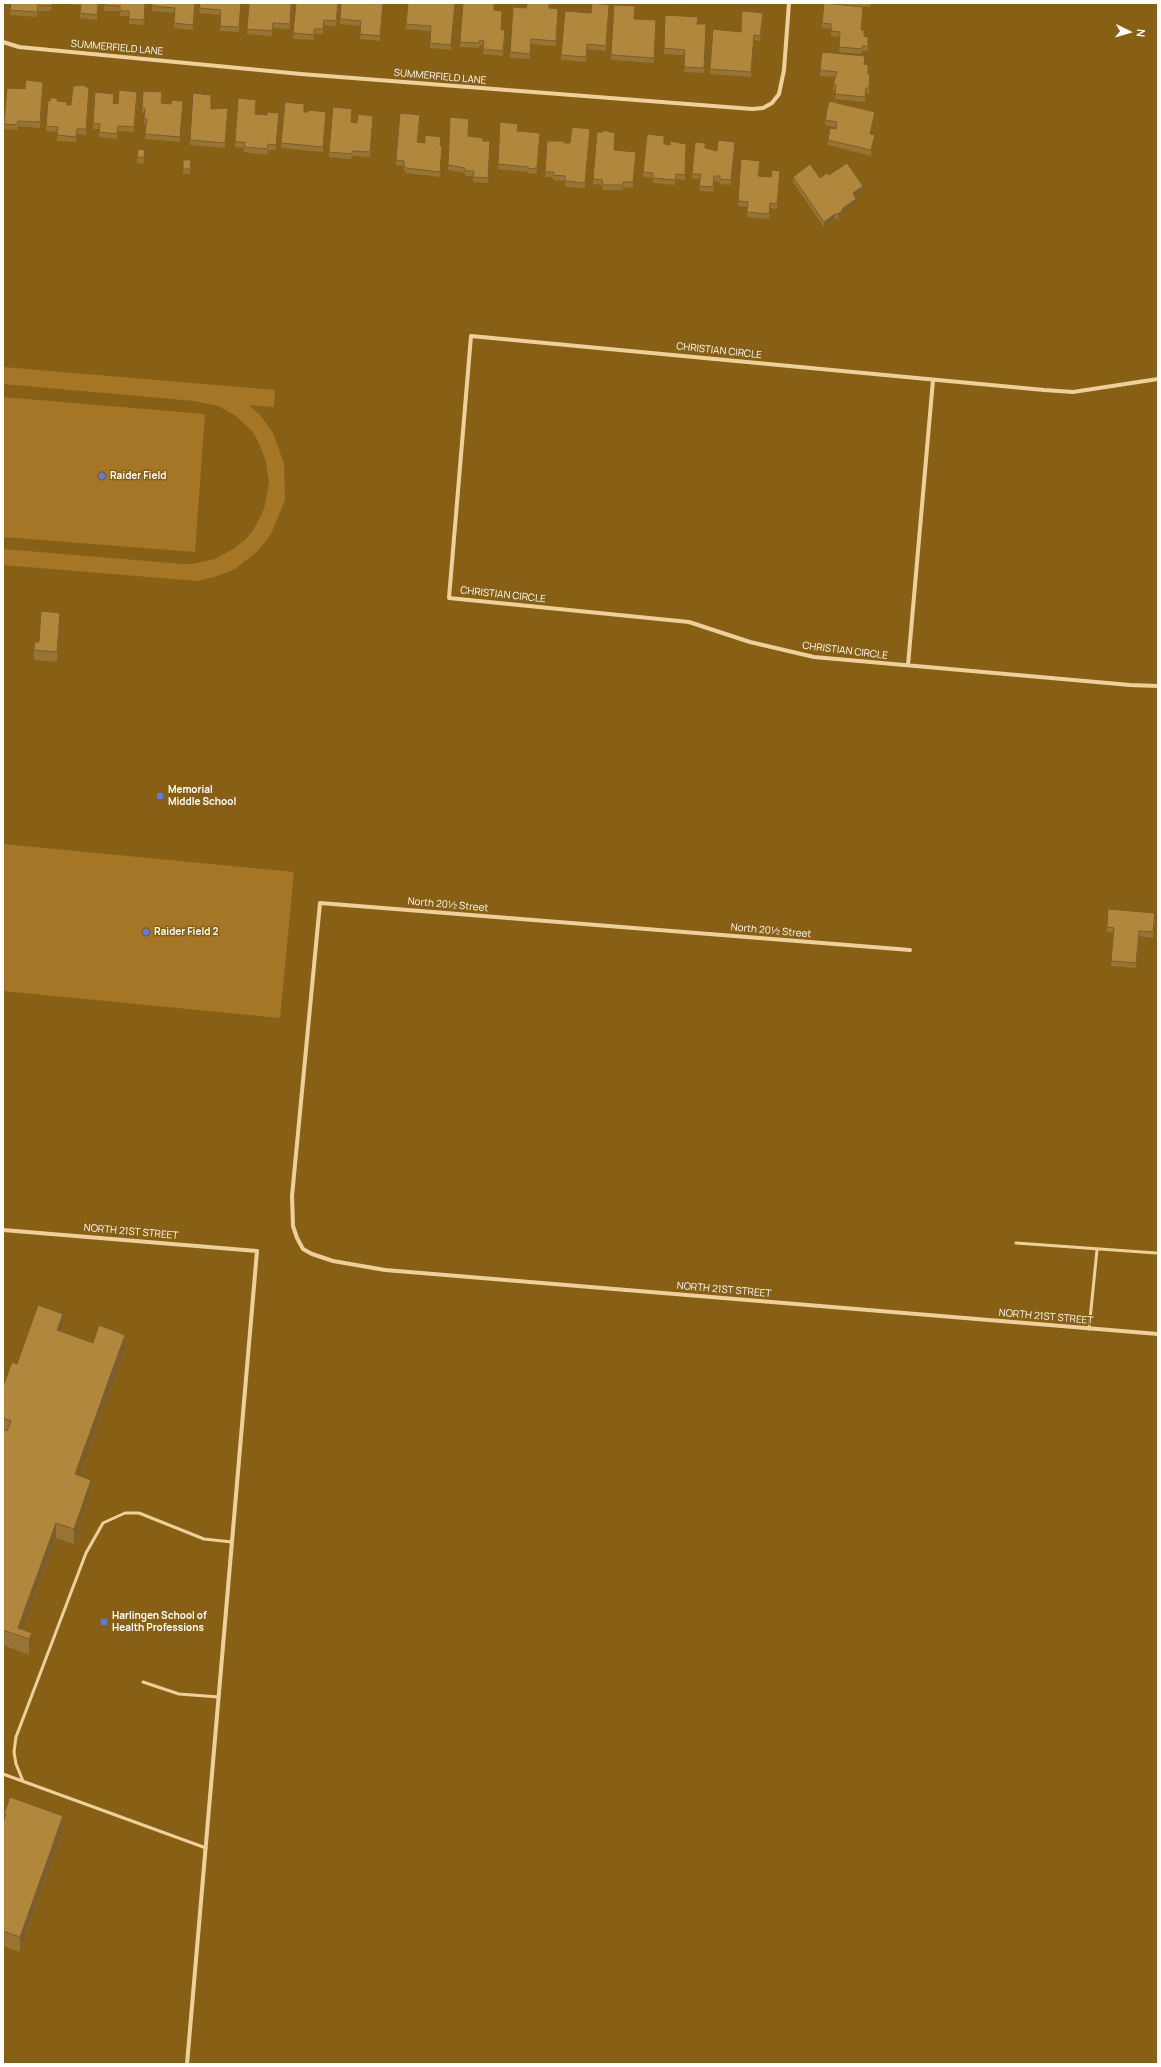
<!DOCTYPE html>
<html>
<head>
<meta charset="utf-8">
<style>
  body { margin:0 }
  #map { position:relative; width:1161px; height:2067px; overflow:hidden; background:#876015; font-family:Manrope,sans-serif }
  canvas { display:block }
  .frame { position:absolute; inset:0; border:4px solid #fff; pointer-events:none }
  .north { position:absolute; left:1109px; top:12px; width:40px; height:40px; -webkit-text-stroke:3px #876015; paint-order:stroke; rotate:95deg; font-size:11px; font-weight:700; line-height:16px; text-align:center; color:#fff }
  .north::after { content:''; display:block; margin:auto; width:14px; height:18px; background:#fff; clip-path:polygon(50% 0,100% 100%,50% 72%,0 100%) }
</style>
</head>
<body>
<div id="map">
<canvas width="1161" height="2067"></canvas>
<div class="frame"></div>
<div class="north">N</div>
</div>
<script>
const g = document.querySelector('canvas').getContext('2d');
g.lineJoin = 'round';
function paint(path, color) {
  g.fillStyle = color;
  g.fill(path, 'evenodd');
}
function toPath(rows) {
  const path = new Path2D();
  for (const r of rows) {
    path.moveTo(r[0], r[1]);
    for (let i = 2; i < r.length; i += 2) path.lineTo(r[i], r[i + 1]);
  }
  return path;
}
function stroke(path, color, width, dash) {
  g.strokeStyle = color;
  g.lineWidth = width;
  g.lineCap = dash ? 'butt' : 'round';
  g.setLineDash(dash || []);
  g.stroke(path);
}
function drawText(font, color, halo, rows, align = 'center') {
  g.font = font + ' Manrope,sans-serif';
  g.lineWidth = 3;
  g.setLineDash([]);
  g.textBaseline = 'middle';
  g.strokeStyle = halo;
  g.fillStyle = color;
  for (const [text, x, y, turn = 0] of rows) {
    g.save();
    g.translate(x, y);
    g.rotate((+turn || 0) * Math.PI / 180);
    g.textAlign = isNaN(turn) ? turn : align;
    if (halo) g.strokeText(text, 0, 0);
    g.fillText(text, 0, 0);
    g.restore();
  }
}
const green = toPath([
  [3,367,275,390,274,407,249,405,261,416,273,433,284,464,285,500,271,534,258,551,235,569,218,576,197,581,3,565,3,549,183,564,192,564,215,559,235,548,246,539,254,529,264,509,269,482,266,461,258,441,252,431,236,416,218,406,194,401,3,384],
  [3,397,205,414,195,552,3,537],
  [3,844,294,872,280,1018,3,991]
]);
const service = toPath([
  [1016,1243,1156,1253],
  [1089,1329,1097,1250],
  [143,1682,179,1694,219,1697],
  [3,1774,206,1848],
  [23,1781,16,1764,14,1752,16,1737,86,1553,103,1523,125,1513,139,1513,204,1539,232,1542]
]);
const minor = toPath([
  [3,42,19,47,301,74,752,109,763,108,772,103,779,94,784,70,789,3],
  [1158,379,1073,392,1044,390,471,336,449,598,689,622,750,642,814,657,1130,685,1158,686],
  [908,665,933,380],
  [910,950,320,903,292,1196,293,1226,297,1238,303,1249,312,1254,333,1261,385,1270,1158,1334],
  [3,1230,257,1251,187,2064]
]);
const wall = toPath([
  [11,3,52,3,51,11,38,11,37,17,10,15],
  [57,3,99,3,97,20,80,18,80,5],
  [104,3,146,3,144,25,129,24,129,16,120,16,120,11,104,11],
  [152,3,196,3,193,30,174,28,175,13,152,11],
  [200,3,241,3,239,32,220,31,220,15,199,13],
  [249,3,292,3,290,29,273,28,272,36,247,34],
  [296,3,338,3,336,26,324,25,323,34,314,34,314,40,293,39],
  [383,3,380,41,360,39,361,26,340,24,340,19],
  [840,3,871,3,870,7,845,5,863,12,862,30,864,37,868,42,868,51,862,51,862,54,839,52,840,37,831,36,831,29,822,28,822,23,840,5],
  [455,6,451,50,430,48,430,31,406,29,406,24],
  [526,8,549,8,558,14,556,46,531,44,530,59,510,58,510,52],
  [494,10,502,16,501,30,505,36,503,56,483,54,484,46,480,45,479,48,460,47,460,42],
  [609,10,606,51,587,49,586,62,561,60,561,55,591,13],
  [763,18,760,41,754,40,751,77,710,74,710,69,741,32],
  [635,19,656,20,654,63,611,60,611,55],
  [698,24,706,24,704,73,684,72,685,55,664,54,664,48],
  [864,64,870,79,869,94,866,93,865,102,835,99,836,90,833,90,833,85,836,77,820,76,820,70],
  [43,87,40,128,18,126,17,130,4,129,4,124,25,89],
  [85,87,89,92,86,135,77,134,76,142,57,141,57,132,46,131,46,126,57,101,67,105,71,105],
  [137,97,134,132,118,131,117,139,99,137,99,129,93,129,93,123,114,99,114,103,118,104],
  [162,98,161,103,183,107,180,142,145,139,146,124,144,124,144,113,142,113,142,108],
  [211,100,211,109,228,114,225,148,190,145,190,140],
  [256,105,256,115,279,118,276,150,268,150,267,155,244,152,244,148,235,147,235,142],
  [304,112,326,117,323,152,281,148,281,143],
  [352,114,351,122,357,123,373,121,370,157,352,156,352,159,329,157,329,152],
  [875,117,871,135,875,140,871,156,828,145,828,140,836,129,836,127,825,125,825,120],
  [420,120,418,142,425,143,441,142,441,146,442,151,440,177,406,173,404,170,404,166,396,165,396,160],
  [469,124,468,136,483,141,490,141,488,183,473,182,473,176,465,176,465,173,448,170,448,165],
  [518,131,540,138,537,173,529,174,528,172,498,169,498,164],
  [590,134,585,188,565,187,565,181,553,180,553,177,545,177,545,172,564,143,570,143],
  [615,138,614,150,636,157,633,188,623,187,623,190,603,190,602,185,593,184,593,179],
  [664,144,670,145,686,144,685,180,676,179,675,185,653,183,653,178,643,177,643,172],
  [735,147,731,185,720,184,720,182,714,181,713,192,699,191,700,179,692,179,692,174,705,148,717,151],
  [145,155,144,164,137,163,137,157],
  [191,166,190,174,183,174,183,169],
  [760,166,759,176,771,177,780,176,777,209,770,208,769,219,747,217,747,207,738,206,738,201],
  [829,175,863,191,855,196,856,204,843,213,842,216,838,219,835,219,824,227,793,182,793,177,820,178],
  [60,623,57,662,34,660,34,650,39,642],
  [1155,918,1153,938,1139,936,1136,968,1111,966,1114,933,1107,932,1107,927],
  [63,1329,62,1332,93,1343,125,1350,80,1476,91,1495,74,1544,56,1538,23,1630,32,1633,32,1648,29,1655,3,1645,3,1387,17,1364],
  [4,1814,63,1831,20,1952,3,1946,3,1822,4,1821]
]);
const shadedWall = toPath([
  [195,3,196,3,193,30,193,25],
  [455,3,455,6,451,50,451,45],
  [609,5,609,10,606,51,606,46],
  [183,101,183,107,180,142,180,137],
  [326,112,326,117,323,152,323,147],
  [875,112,875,117,870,140,870,134],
  [279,113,279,118,276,150,276,145],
  [373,116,373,121,370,157,370,152],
  [590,129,590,134,585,188,585,183],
  [540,133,540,138,537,173,537,168],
  [875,135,875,140,871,156,871,150],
  [735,142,735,147,731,185,731,180],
  [636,152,636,157,633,188,633,182],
  [780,171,780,176,777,209,777,204],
  [863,186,863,191,853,198,853,193],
  [856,199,856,204,843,213,842,216,838,219,838,214,843,208],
  [835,214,835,219,824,227,824,222],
  [60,613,60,623,57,662,57,652],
  [1139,931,1139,936,1136,968,1136,963],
  [63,1314,63,1329,57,1345,57,1330],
  [125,1335,125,1350,75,1490,75,1474],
  [91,1480,91,1495,74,1544,74,1529],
  [56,1523,56,1538,21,1636,18,1628],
  [32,1633,32,1648,29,1655,29,1639],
  [63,1816,63,1831,20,1952,20,1937]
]);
const building = toPath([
  [11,3,51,3,51,6,38,5,37,12,10,10,11,3],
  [81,3,98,3,97,15,80,13,81,3],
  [104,3,145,3,144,20,129,19,129,11,120,11,120,6,104,5,104,3],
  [152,3,195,3,193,25,174,23,175,8,152,6,152,3],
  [200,3,241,3,239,27,220,26,221,10,199,8,200,3],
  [249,3,291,3,290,24,273,23,272,31,247,29,249,3],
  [296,3,338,3,336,21,324,20,323,29,314,29,314,35,293,33,296,3],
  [341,3,383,3,380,36,360,34,361,21,340,19,341,3],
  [408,3,455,3,451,45,430,43,431,26,406,24,408,3],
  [463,3,494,3,494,10,502,11,501,30,505,30,503,51,483,49,484,41,480,40,479,43,460,42,463,3],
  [527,3,549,3,549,8,558,9,556,41,531,39,530,54,510,52,513,7,526,8,527,3],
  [592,3,609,5,606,46,587,44,586,57,561,55,565,11,591,13,592,3],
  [824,3,863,7,861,30,864,30,864,36,868,37,868,46,862,46,862,49,839,47,840,32,831,31,831,24,822,23,824,3],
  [614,5,635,6,634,19,656,20,654,58,611,55,614,5],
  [742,11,763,13,760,36,754,35,751,72,710,69,713,29,741,32,742,11],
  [665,15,698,17,697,24,706,24,704,68,684,67,685,50,664,48,665,15],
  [822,52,865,56,864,64,868,65,868,74,870,74,869,88,866,88,865,97,835,94,836,85,833,85,837,72,820,70,822,52],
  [26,80,43,82,40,122,18,121,17,125,4,124,7,88,25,89,26,80],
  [85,85,85,87,89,87,86,129,77,129,76,137,57,135,58,127,46,126,48,101,50,101,50,98,57,98,57,101,67,102,67,105,71,105,73,86,85,85],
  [119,90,137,92,134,127,118,126,117,134,99,132,100,124,93,123,95,92,114,94,113,103,118,104,119,90],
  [143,91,162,92,161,103,171,104,172,100,183,101,180,137,145,134,147,119,144,119,145,108,142,108,143,91],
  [193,93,211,95,211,109,228,108,225,143,190,140,193,93],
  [238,98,256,100,255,114,267,115,267,112,279,113,276,145,268,144,267,149,244,147,245,142,235,142,238,98],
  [829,101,875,112,870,134,875,135,871,150,828,140,830,128,836,129,837,122,825,120,829,101],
  [285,102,304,104,304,112,308,112,309,110,326,112,323,147,281,143,285,102],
  [333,107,352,109,351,122,357,123,358,114,373,116,370,152,352,151,352,154,329,152,333,107],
  [400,113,420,115,417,142,425,143,425,135,441,137,440,146,442,146,440,172,406,168,404,165,404,161,396,160,400,113],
  [450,117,469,119,468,136,483,138,483,141,490,141,488,178,473,177,474,171,465,171,465,168,448,165,450,117],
  [500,122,518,124,517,131,540,133,537,168,529,169,528,167,498,164,500,122],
  [572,127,590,129,585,183,565,181,565,176,553,175,554,172,545,172,547,141,564,141,564,143,570,143,572,127],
  [603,130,615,133,614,150,636,152,633,182,623,182,623,185,603,185,602,180,593,179,597,132,603,132,603,130],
  [647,134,664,136,664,144,670,145,670,141,686,144,685,175,676,174,675,180,653,178,653,173,643,172,647,134],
  [718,140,735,142,731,180,720,179,720,176,714,176,713,187,699,186,701,174,692,174,695,142,705,143,705,148,717,151,718,140],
  [138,149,145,150,144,158,137,157,138,149],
  [741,159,760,161,758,176,771,177,772,170,780,171,777,204,770,203,769,214,747,212,748,202,738,201,741,159],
  [183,160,191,160,190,169,183,169,183,160],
  [847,163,863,186,853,193,856,199,843,208,842,211,838,214,835,214,824,222,793,177,810,164,820,178,827,173,829,175,847,163],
  [41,611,60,613,57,652,34,650,35,642,39,642,41,611],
  [1108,909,1155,913,1153,932,1139,931,1136,963,1111,961,1114,928,1107,927,1108,909],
  [38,1305,63,1314,57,1330,93,1343,99,1325,125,1335,75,1474,91,1480,74,1529,56,1523,18,1628,32,1633,29,1639,3,1630,3,1429,7,1431,11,1421,3,1418,3,1387,12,1362,17,1364,38,1305],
  [10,1797,63,1816,20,1937,3,1931,3,1822,6,1814,4,1814,10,1797]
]);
const markers = [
  [102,476,4,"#587aff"],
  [160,796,4,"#587aff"],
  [146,932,4,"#587aff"],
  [104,1622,4,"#587aff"]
];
const streetNames = [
  ["SUMMERFIELD LANE",117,48,5],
  ["SUMMERFIELD LANE",440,77,5],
  ["CHRISTIAN CIRCLE",719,351,6],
  ["CHRISTIAN CIRCLE",503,595,6],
  ["CHRISTIAN CIRCLE",845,651,7],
  ["North 20½ Street",448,905,5],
  ["North 20½ Street",771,931,5],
  ["NORTH 21ST STREET",131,1232,5],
  ["NORTH 21ST STREET",724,1290,5],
  ["NORTH 21ST STREET",1046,1317,5]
];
const poiNames = [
  ["Raider Field",110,476],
  ["Memorial",168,790],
  ["Middle School",168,802],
  ["Raider Field 2",154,932],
  ["Harlingen School of",112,1616],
  ["Health Professions",112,1628]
];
paint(green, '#a57625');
stroke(service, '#eed09b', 3);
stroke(minor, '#eed09b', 4);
paint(wall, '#987434');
paint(shadedWall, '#7c5e2b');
paint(building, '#b1873d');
stroke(building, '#7c5e2b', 1);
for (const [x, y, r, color] of markers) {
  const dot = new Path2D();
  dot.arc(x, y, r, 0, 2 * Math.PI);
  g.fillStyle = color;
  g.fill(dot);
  stroke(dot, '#876015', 1.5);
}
drawText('10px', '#fff', '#876015', streetNames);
drawText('bold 10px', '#fff', '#876015', poiNames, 'left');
</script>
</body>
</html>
